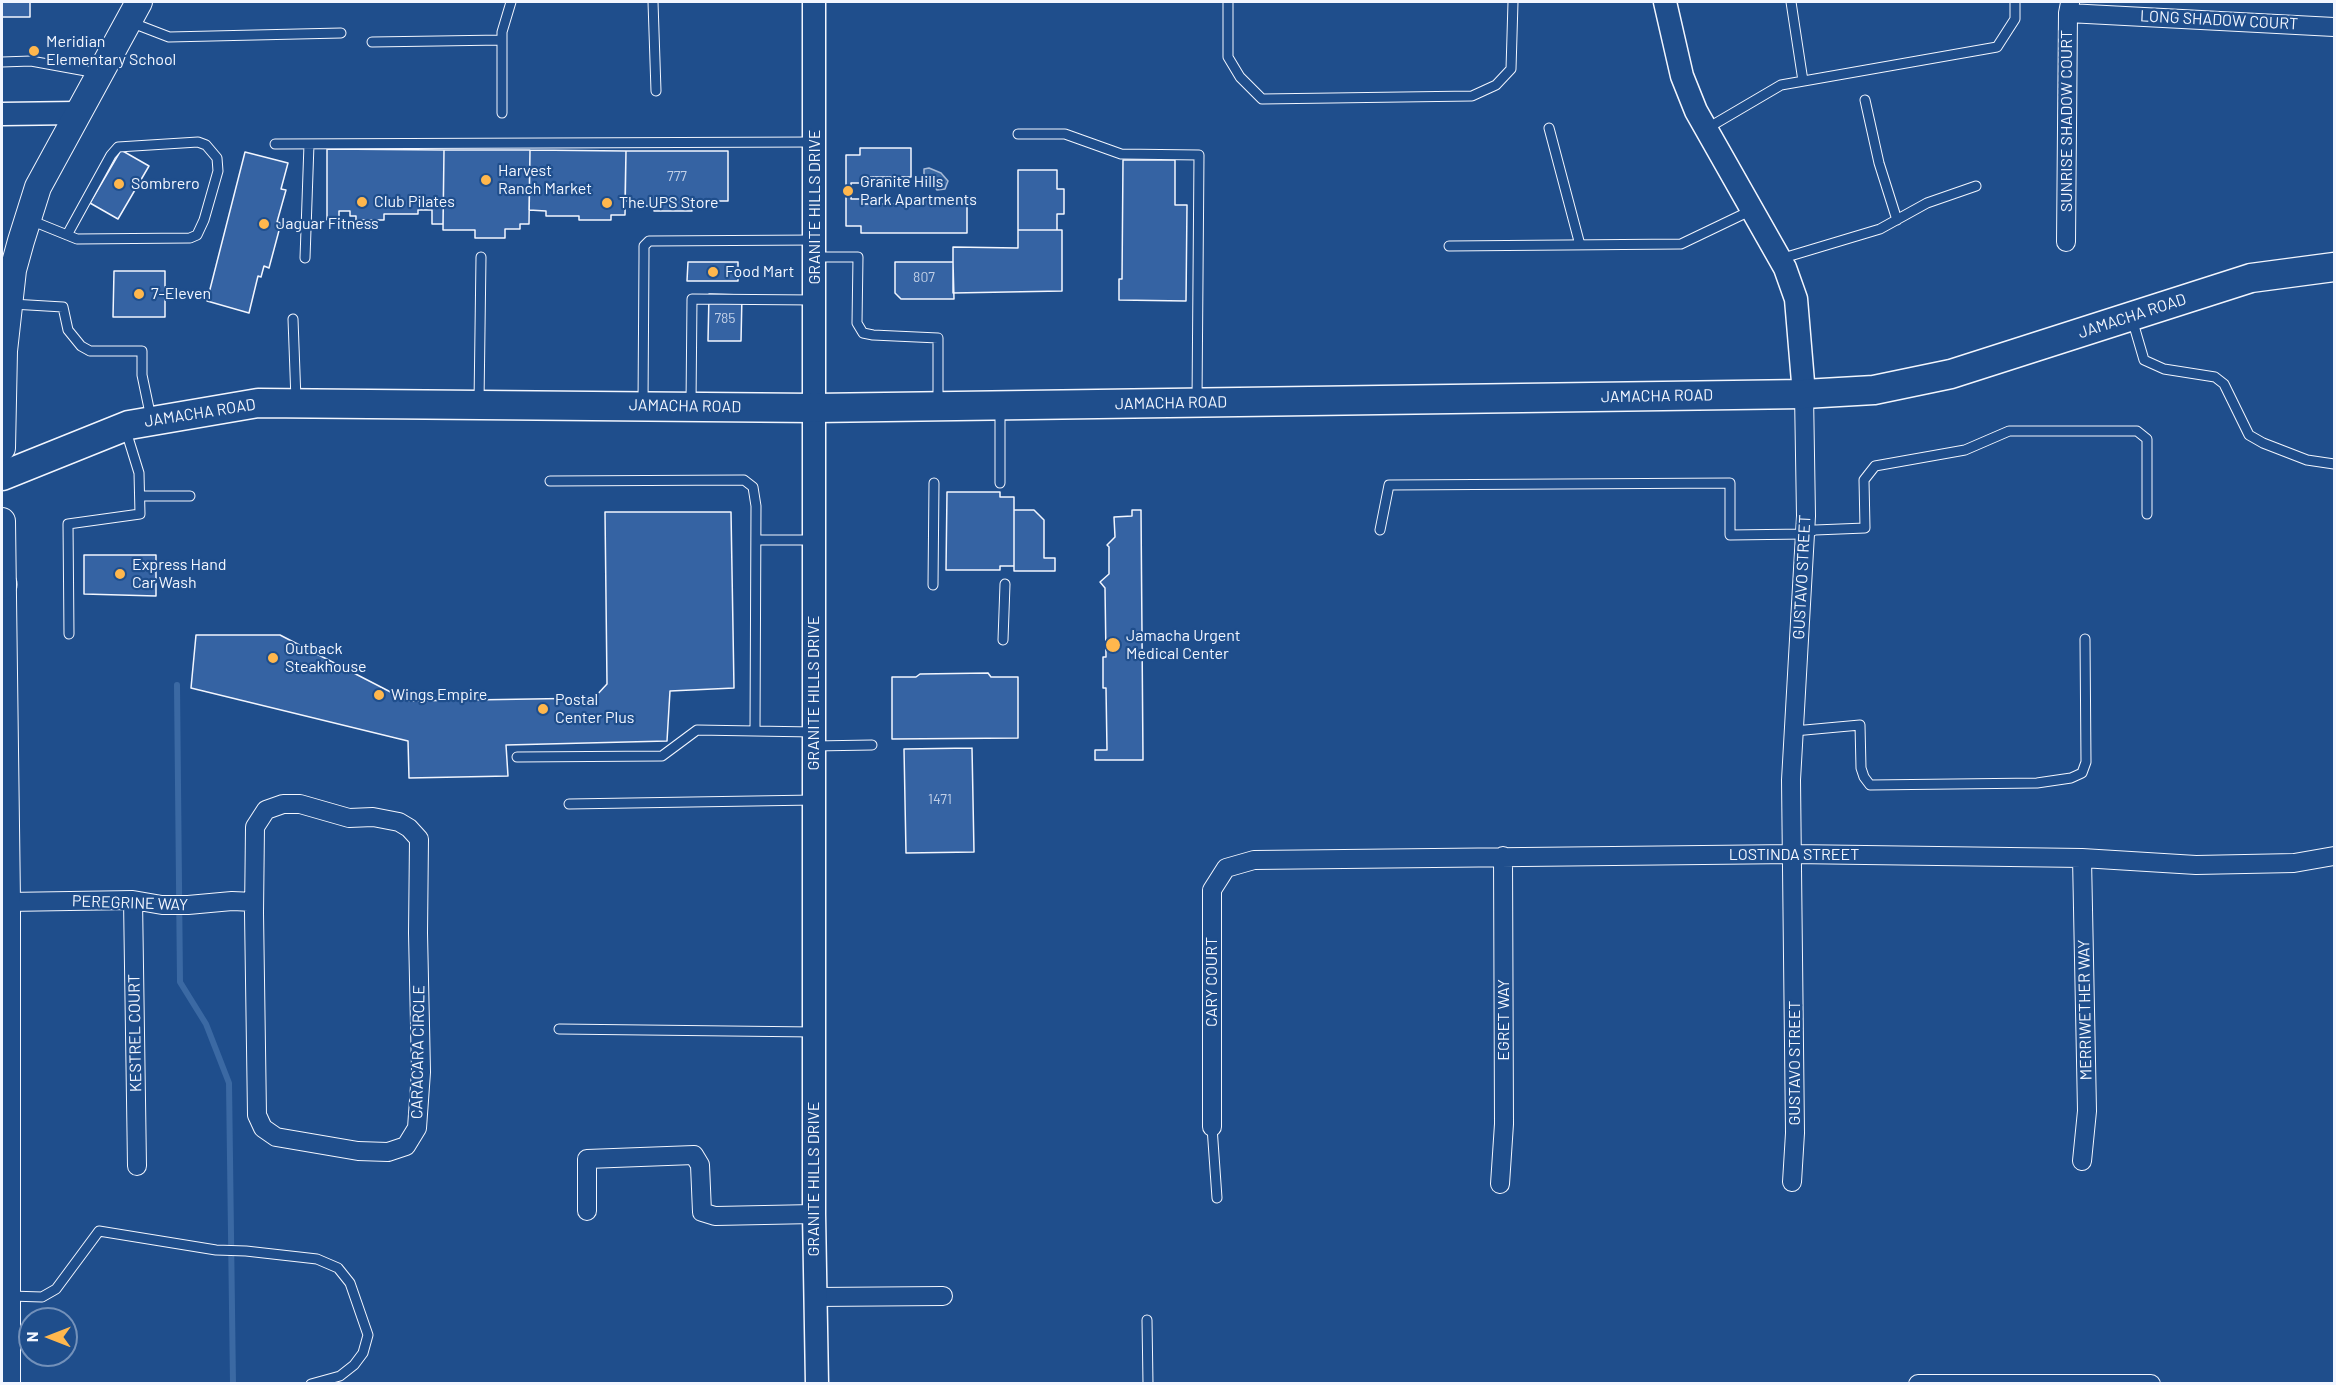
<!DOCTYPE html>
<html>
<head>
<meta charset="utf-8">
<style>
  body { margin:0 }
  #map { position:relative; width:2336px; height:1385px; overflow:hidden; background:#1f4e8c; font-family:Barlow,sans-serif }
  canvas { display:block }
  .frame { position:absolute; inset:0; border:3px solid #f2f6ff; pointer-events:none }
  .north { position:absolute; left:18px; top:1307px; width:60px; height:60px; box-sizing:border-box; background:#1f4e8c; border:2px solid #7391ba; border-radius:50%; rotate:270deg; font-size:16px; font-weight:700; line-height:24px; text-align:center; color:#f2f6ff }
  .north::after { content:''; display:block; margin:auto; width:21px; height:27px; background:#ffb74d; clip-path:polygon(50% 0,100% 100%,50% 72%,0 100%) }
</style>
</head>
<body>
<div id="map">
<canvas width="2336" height="1385"></canvas>
<div class="frame"></div>
<div class="north">N</div>
</div>
<script>
const g = document.querySelector('canvas').getContext('2d');
g.lineJoin = 'round';
function paint(path, color) {
  g.fillStyle = color;
  g.fill(path, 'evenodd');
}
function toPath(rows) {
  const path = new Path2D();
  for (const r of rows) {
    path.moveTo(r[0], r[1]);
    for (let i = 2; i < r.length; i += 2) path.lineTo(r[i], r[i + 1]);
  }
  return path;
}
function stroke(path, color, width, dash) {
  g.strokeStyle = color;
  g.lineWidth = width;
  g.lineCap = dash ? 'butt' : 'round';
  g.setLineDash(dash || []);
  g.stroke(path);
}
function drawText(font, color, halo, rows, align = 'center') {
  g.font = font + ' Barlow,sans-serif';
  g.lineWidth = 4.5;
  g.setLineDash([]);
  g.textBaseline = 'middle';
  g.strokeStyle = halo;
  g.fillStyle = color;
  for (const [text, x, y, turn = 0] of rows) {
    g.save();
    g.translate(x, y);
    g.rotate((+turn || 0) * Math.PI / 180);
    g.textAlign = isNaN(turn) ? turn : align;
    if (halo) g.strokeText(text, 0, 0);
    g.fillText(text, 0, 0);
    g.restore();
  }
}
const water = toPath([
  [929,168,941,173,948,181,945,189,937,190,931,181,924,176,924,169,929,168]
]);
const stream = toPath([
  [177,685,180,982,206,1024,229,1083,233,1384]
]);
const building = toPath([
  [2,2,30,2,30,17,2,17,2,2],
  [860,148,911,148,911,177,863,177,863,183,851,183,851,199,862,199,862,204,925,204,925,199,953,199,953,204,967,204,967,233,861,233,861,226,846,226,846,155,860,155,860,148],
  [327,149,444,150,443,224,432,224,432,210,418,210,418,214,384,214,384,220,356,220,356,216,350,216,350,211,339,211,339,220,327,220,327,149],
  [121,150,149,166,118,219,90,203,121,150],
  [444,150,530,150,529,224,520,224,520,229,505,229,505,238,475,238,475,230,443,230,444,150],
  [530,150,626,151,625,215,611,215,611,220,579,220,579,216,546,216,546,211,529,210,530,150],
  [626,151,728,151,728,201,706,201,706,206,692,206,692,211,654,211,654,206,639,206,638,201,625,201,626,151],
  [245,152,288,163,281,189,286,190,277,222,281,223,269,268,264,266,261,277,258,276,249,313,207,301,245,152],
  [1123,160,1175,160,1175,205,1187,205,1186,301,1119,300,1119,279,1122,279,1123,160],
  [1018,170,1057,170,1057,189,1064,189,1064,214,1057,214,1057,230,1018,230,1018,170],
  [1018,230,1062,230,1062,291,953,293,953,247,1018,248,1018,230],
  [688,262,738,262,738,281,687,281,688,262],
  [895,262,953,262,954,299,901,299,895,293,895,262],
  [114,271,165,271,165,317,113,317,114,271],
  [709,294,742,295,741,341,708,341,709,294],
  [947,492,1000,492,1000,497,1014,497,1014,566,1000,566,1000,570,946,570,947,492],
  [1014,510,1034,510,1044,520,1044,558,1055,558,1055,571,1014,571,1014,510],
  [1132,510,1141,510,1143,760,1095,760,1095,750,1107,750,1106,688,1103,688,1103,657,1106,657,1105,588,1100,582,1109,574,1109,547,1107,545,1115,537,1114,517,1132,516,1132,510],
  [605,512,731,512,734,688,670,691,667,741,506,745,508,776,409,778,408,741,191,688,196,635,280,635,408,701,594,698,607,684,605,512],
  [84,555,156,555,156,596,84,594,84,555],
  [988,673,991,677,1018,677,1018,738,892,739,892,677,916,677,920,674,988,673],
  [972,748,974,852,906,853,904,749,972,748]
]);
const service = toPath([
  [653,2,656,91],
  [1228,2,1228,57,1240,77,1262,99,1472,96,1496,85,1511,69,1513,2],
  [1791,2,1803,81],
  [130,22,169,37,341,33],
  [372,42,502,40],
  [2,62,31,61,97,73],
  [1865,100,1879,163,1897,220],
  [502,113,502,32,511,2],
  [1549,128,1580,245],
  [1706,129,1781,85,1997,47,2015,19,2015,2],
  [1018,134,1065,134,1121,154,1199,155,1197,400],
  [275,144,815,142],
  [30,220,77,239,190,238,197,235,204,220,218,171,217,158,206,145,198,142,118,147,111,155,67,235],
  [1449,246,1681,244,1752,210],
  [815,257,858,257,857,323,863,333,873,335,938,338,938,403],
  [305,258,309,144],
  [1780,259,1880,229,1927,203,1976,186],
  [12,304,63,307,68,330,81,346,90,351,142,351,142,375,151,418],
  [293,319,296,400],
  [2132,319,2144,360,2164,369,2215,377,2224,384,2249,435,2263,443,2307,460,2334,464],
  [479,402,481,257],
  [643,404,644,255,644,246,649,241,815,240],
  [691,404,692,299,814,300],
  [1000,407,1000,483],
  [140,496,190,496],
  [1380,530,1389,485,1730,483,1730,535,1805,534,1815,530,1865,528,1864,480,1875,466,1965,450,2009,431,2137,431,2147,439,2147,514],
  [756,540,814,540],
  [933,585,934,483],
  [69,634,68,524,140,514,139,473,126,431],
  [1003,640,1005,584],
  [755,731,813,732],
  [1794,731,1860,725,1861,768,1864,777,1870,785,2037,783,2071,778,2082,773,2086,762,2085,639],
  [814,746,872,745],
  [517,757,662,756,697,730,755,731,756,506,753,487,744,480,550,481],
  [569,804,814,800],
  [559,1029,814,1032],
  [1212,1127,1217,1198],
  [10,1296,42,1297,56,1289,99,1231,216,1250,246,1251,317,1259,338,1268,350,1283,368,1335,363,1353,354,1365,340,1376,311,1384],
  [1147,1320,1148,1384]
]);
const minor = toPath([
  [2068,13,2334,27],
  [2066,242,2068,13,2070,3],
  [283,804,300,804,349,818,373,817,399,822,409,828,419,839,418,933,421,1072,417,1128,406,1146,388,1152,358,1151,276,1137,263,1128,257,1115,254,913,255,827,266,810,283,804],
  [2082,858,2087,1111,2082,1161],
  [133,900,137,1166],
  [7,902,133,900,162,905,188,905,232,901,254,902],
  [1212,1127,1212,890,1226,868,1254,860,1793,854,2082,858,2196,865,2294,863,2334,856],
  [1792,1182,1795,1133,1791,780,1806,516,1804,394],
  [1500,1184,1504,1124,1503,856],
  [587,1211,587,1159,694,1155,700,1165,702,1212,715,1216,814,1214],
  [816,1297,943,1296],
  [1918,1384,2151,1384]
]);
const tertiary = toPath([
  [814,2,814,1214,817,1384],
  [1665,2,1682,76,1696,111,1785,268,1796,299,1804,394],
  [2,114,77,113]
]);
const secondary = toPath([
  [2,448,4,351,13,270,21,241,38,187,139,2],
  [2,521,7,902,7,1384]
]);
const primary = toPath([
  [2,476,129,425,258,403,815,408,1804,394,1874,390,1951,374,2251,278,2334,267],
  [2,584,2,585]
]);
const markers = [
  [34,51,6,"#ffb74d"],
  [486,180,6,"#ffb74d"],
  [119,184,6,"#ffb74d"],
  [848,191,6,"#ffb74d"],
  [362,202,6,"#ffb74d"],
  [607,203,6,"#ffb74d"],
  [264,224,6,"#ffb74d"],
  [713,272,6,"#ffb74d"],
  [139,294,6,"#ffb74d"],
  [120,574,6,"#ffb74d"],
  [1113,645,8,"#ffb74d"],
  [273,658,6,"#ffb74d"],
  [379,695,6,"#ffb74d"],
  [543,709,6,"#ffb74d"]
];
const numberNames = [
  ["777",677,176],
  ["807",924,277],
  ["785",725,318],
  ["1471",940,799]
];
const streetNames = [
  ["LONG SHADOW COURT",2219,20,3],
  ["SUNRISE SHADOW COURT",2067,121,-90],
  ["GRANITE HILLS DRIVE",815,207,-90],
  ["JAMACHA ROAD",2132,316,-18],
  ["JAMACHA ROAD",1657,396,-1],
  ["JAMACHA ROAD",1171,403,-1],
  ["JAMACHA ROAD",685,406,1],
  ["JAMACHA ROAD",200,413,-9],
  ["GUSTAVO STREET",1802,577,-87],
  ["GRANITE HILLS DRIVE",814,693,-90],
  ["LOSTINDA STREET",1794,855],
  ["PEREGRINE WAY",130,903,2],
  ["CARY COURT",1212,982,-90],
  ["MERRIWETHER WAY",2085,1010,-91],
  ["EGRET WAY",1504,1020,-90],
  ["KESTREL COURT",135,1033,-91],
  ["CARACARA CIRCLE",418,1052,-89],
  ["GUSTAVO STREET",1795,1063,-90],
  ["GRANITE HILLS DRIVE",814,1179,-90]
];
const poiNames = [
  ["Meridian",46,42],
  ["Elementary School",46,60],
  ["Harvest",498,171],
  ["Ranch Market",498,189],
  ["Granite Hills",860,182],
  ["Park Apartments",860,200],
  ["Sombrero",131,184],
  ["Club Pilates",374,202],
  ["The UPS Store",619,203],
  ["Jaguar Fitness",276,224],
  ["Food Mart",725,272],
  ["7-Eleven",151,294],
  ["Express Hand",132,565],
  ["Car Wash",132,583],
  ["Jamacha Urgent",1126,636],
  ["Medical Center",1126,654],
  ["Outback",285,649],
  ["Steakhouse",285,667],
  ["Wings Empire",391,695],
  ["Postal",555,700],
  ["Center Plus",555,718]
];
paint(water, '#3b69a3');
stroke(water, '#a8bbd7', 1.5);
stroke(stream, '#3b69a3', 6);
paint(building, '#3563a3');
stroke(building, '#f2f6ff', 1.5);
stroke(service, '#f2f6ff', 11);
stroke(minor, '#f2f6ff', 20);
stroke(tertiary, '#f2f6ff', 25);
stroke(secondary, '#f2f6ff', 28);
stroke(primary, '#f2f6ff', 31);
stroke(service, '#1f4e8c', 9);
stroke(minor, '#1f4e8c', 18);
stroke(tertiary, '#1f4e8c', 22);
stroke(secondary, '#1f4e8c', 26);
stroke(primary, '#1f4e8c', 28);
for (const [x, y, r, color] of markers) {
  const dot = new Path2D();
  dot.arc(x, y, r, 0, 2 * Math.PI);
  g.fillStyle = color;
  g.fill(dot);
  stroke(dot, '#1f4e8c', 2);
}
drawText('14px', '#c3d1e8', null, numberNames);
drawText('16px', '#f2f6ff', '#1f4e8c', streetNames);
drawText('16px', '#f2f6ff', '#1f4e8c', poiNames, 'left');
</script>
</body>
</html>
